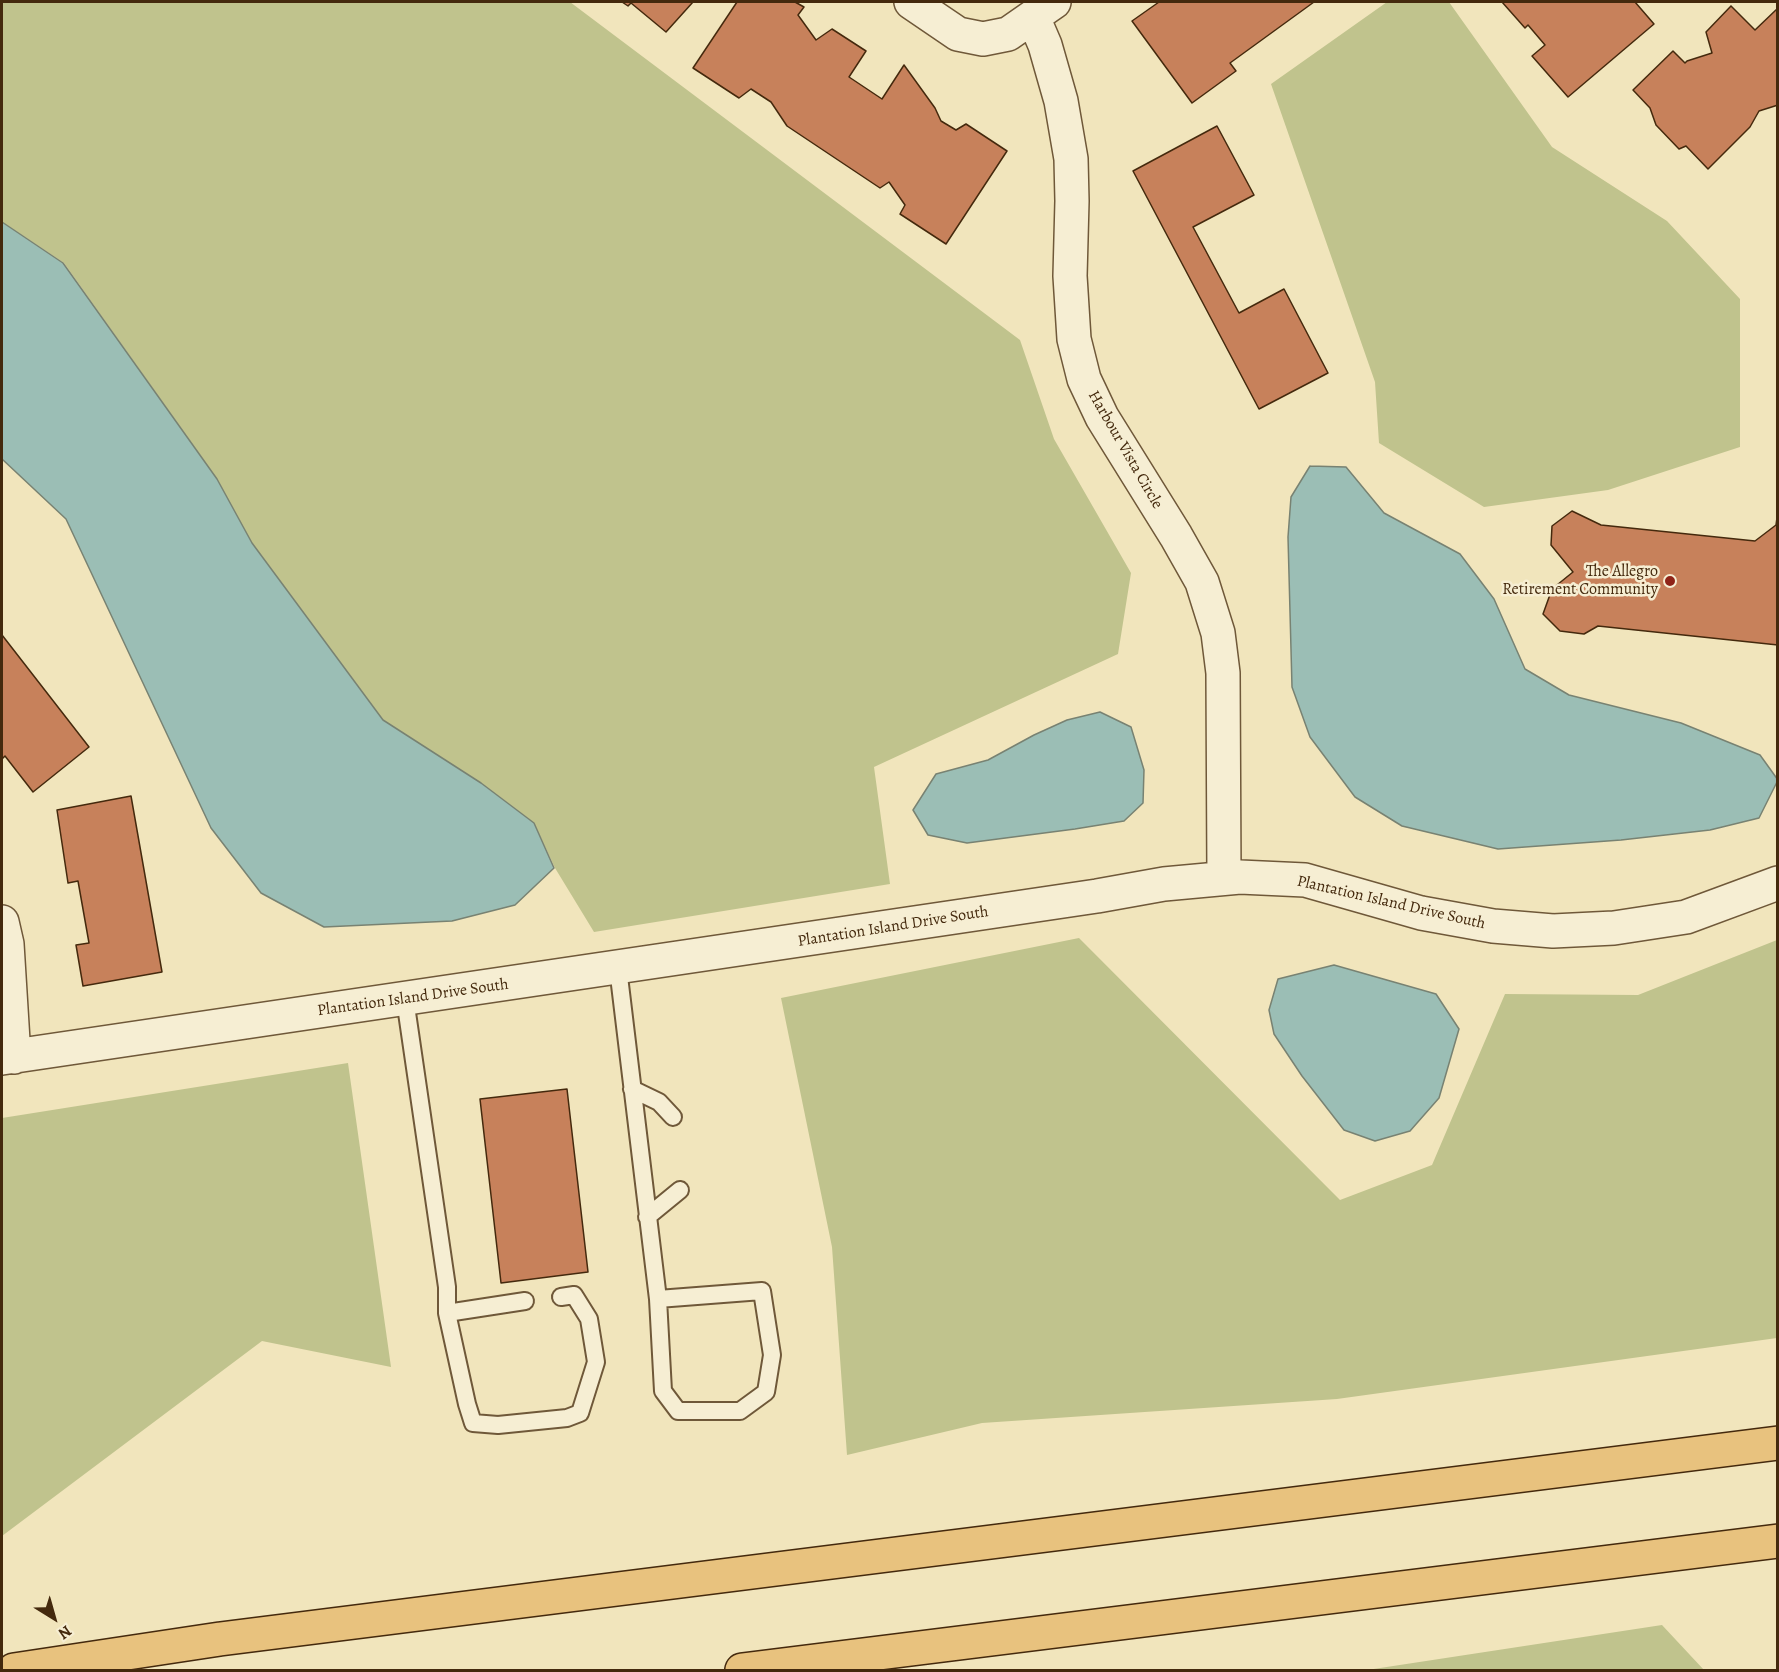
<!DOCTYPE html>
<html>
<head>
<meta charset="utf-8">
<style>
  body { margin:0 }
  #map { position:relative; width:1779px; height:1672px; overflow:hidden; background:#f1e5bc; font-family:Alegreya,serif }
  canvas { display:block }
  .frame { position:absolute; inset:0; border:3px solid #44290d; pointer-events:none }
  .north { position:absolute; left:24px; top:1588px; width:60px; height:60px; -webkit-text-stroke:4px #f6eed3; paint-order:stroke; rotate:143deg; font-size:16px; font-weight:700; line-height:24px; text-align:center; color:#44290d }
  .north::after { content:''; display:block; margin:auto; width:21px; height:27px; background:#44290d; clip-path:polygon(50% 0,100% 100%,50% 72%,0 100%) }
</style>
</head>
<body>
<div id="map">
<canvas width="1779" height="1672"></canvas>
<div class="frame"></div>
<div class="north">N</div>
</div>
<script>
const g = document.querySelector('canvas').getContext('2d');
g.lineJoin = 'round';
function paint(path, color) {
  g.fillStyle = color;
  g.fill(path, 'evenodd');
}
function toPath(rows) {
  const path = new Path2D();
  for (const r of rows) {
    path.moveTo(r[0], r[1]);
    for (let i = 2; i < r.length; i += 2) path.lineTo(r[i], r[i + 1]);
  }
  return path;
}
function stroke(path, color, width, dash) {
  g.strokeStyle = color;
  g.lineWidth = width;
  g.lineCap = dash ? 'butt' : 'round';
  g.setLineDash(dash || []);
  g.stroke(path);
}
function drawText(font, color, halo, rows, align = 'center') {
  g.font = font + ' Alegreya,serif';
  g.lineWidth = 5;
  g.setLineDash([]);
  g.textBaseline = 'middle';
  g.strokeStyle = halo;
  g.fillStyle = color;
  for (const [text, x, y, turn = 0] of rows) {
    g.save();
    g.translate(x, y);
    g.rotate((+turn || 0) * Math.PI / 180);
    g.textAlign = isNaN(turn) ? turn : align;
    if (halo) g.strokeText(text, 0, 0);
    g.fillText(text, 0, 0);
    g.restore();
  }
}
const green = toPath([
  [2,2,570,2,1020,340,1054,439,1131,573,1118,654,874,767,890,884,594,932,555,868,534,823,481,783,383,720,252,543,217,479,64,263,2,222],
  [1387,2,1449,2,1552,147,1667,221,1740,299,1740,447,1608,490,1484,507,1379,443,1375,382,1271,84],
  [1079,938,1340,1200,1432,1165,1505,994,1638,995,1777,940,1777,1338,1337,1399,982,1423,847,1455,832,1247,781,998],
  [348,1063,391,1367,262,1341,2,1536,2,1118],
  [1662,1625,1704,1670,1367,1670]
]);
const water = toPath([
  [2,222,63,263,217,479,252,543,383,720,481,783,534,823,554,868,515,905,452,921,324,927,261,893,211,828,66,519,2,459,2,222],
  [1310,466,1346,467,1384,513,1460,554,1494,599,1525,669,1569,695,1681,723,1760,755,1778,780,1759,818,1710,830,1621,840,1498,849,1402,826,1355,797,1310,737,1292,687,1288,537,1291,497,1310,466],
  [1100,712,1131,727,1144,770,1143,803,1124,821,1075,829,967,843,928,835,913,810,936,774,988,760,1034,735,1067,720,1100,712],
  [1334,965,1436,994,1459,1029,1439,1098,1410,1131,1375,1141,1344,1130,1302,1076,1274,1034,1269,1010,1278,979,1334,965]
]);
const building = toPath([
  [622,2,693,2,666,32,631,3,628,6,622,2],
  [737,2,795,2,804,7,798,15,816,40,832,29,866,51,849,77,882,99,904,65,935,108,941,121,956,130,966,124,1007,151,946,244,900,214,905,205,889,182,880,188,787,126,771,102,751,89,739,98,693,68,737,2],
  [1159,2,1314,2,1230,63,1236,71,1192,103,1132,21,1159,2],
  [1502,2,1635,2,1654,24,1568,97,1532,56,1545,45,1528,25,1525,28,1502,2],
  [1731,6,1755,30,1778,8,1778,105,1759,111,1750,127,1708,169,1686,146,1679,149,1656,125,1650,108,1633,90,1673,51,1685,63,1687,61,1712,53,1706,32,1731,6],
  [1217,126,1254,195,1193,227,1239,313,1284,289,1328,373,1259,409,1133,171,1217,126],
  [1778,510,1778,645,1598,626,1584,634,1560,631,1543,614,1552,589,1573,572,1551,545,1552,526,1572,511,1601,525,1755,541,1776,525,1778,510],
  [2,635,89,747,33,792,5,756,2,759,2,635],
  [131,796,162,972,83,986,76,945,89,943,78,881,68,883,57,810,131,796],
  [567,1089,588,1272,501,1283,480,1099,567,1089]
]);
const service = toPath([
  [618,968,658,1299,663,1391,678,1411,740,1411,766,1392,772,1355,762,1291,658,1299],
  [405,999,447,1287,447,1313,467,1404,473,1423,498,1425,567,1418,580,1413,596,1362,589,1319,574,1295,561,1297],
  [632,1089,659,1102,673,1117],
  [647,1217,680,1190],
  [447,1313,525,1301]
]);
const minor = toPath([
  [911,2,958,34,983,39,1008,34,1054,2],
  [1033,17,1045,45,1061,101,1071,159,1072,201,1070,276,1074,339,1084,379,1102,417,1176,536,1202,582,1218,633,1223,673,1224,878],
  [2,922,7,944,14,1057],
  [2,1058,1097,896,1164,884,1240,877,1305,880,1421,913,1493,926,1553,931,1614,928,1686,917,1778,883]
]);
const primary = toPath([
  [14,1670,220,1639,1778,1443],
  [742,1670,1778,1541]
]);
const markers = [
  [1670,581,6,"#8f2418"]
];
const streetNames = [
  ["Harbour Vista Circle",1125,450,60],
  ["Plantation Island Drive South",1391,903,13],
  ["Plantation Island Drive South",893,927,-9],
  ["Plantation Island Drive South",413,998,-8]
];
const poiNames = [
  ["The Allegro",1658,572],
  ["Retirement Community",1658,590]
];
paint(green, '#c0c38d');
paint(water, '#9bbeb5');
stroke(water, '#788272', 1.5);
paint(building, '#c7815b');
stroke(building, '#44290d', 1.5);
stroke(service, '#6f5839', 20);
stroke(minor, '#6f5839', 36);
stroke(primary, '#44290d', 36);
stroke(service, '#f6eed3', 16);
stroke(minor, '#f6eed3', 33);
stroke(primary, '#e8c27e', 33);
for (const [x, y, r, color] of markers) {
  const dot = new Path2D();
  dot.arc(x, y, r, 0, 2 * Math.PI);
  g.fillStyle = color;
  g.fill(dot);
  stroke(dot, '#f6eed3', 2);
}
drawText('16px', '#44290d', '#f6eed3', streetNames);
drawText('16px', '#44290d', '#f6eed3', poiNames, 'right');
</script>
</body>
</html>
